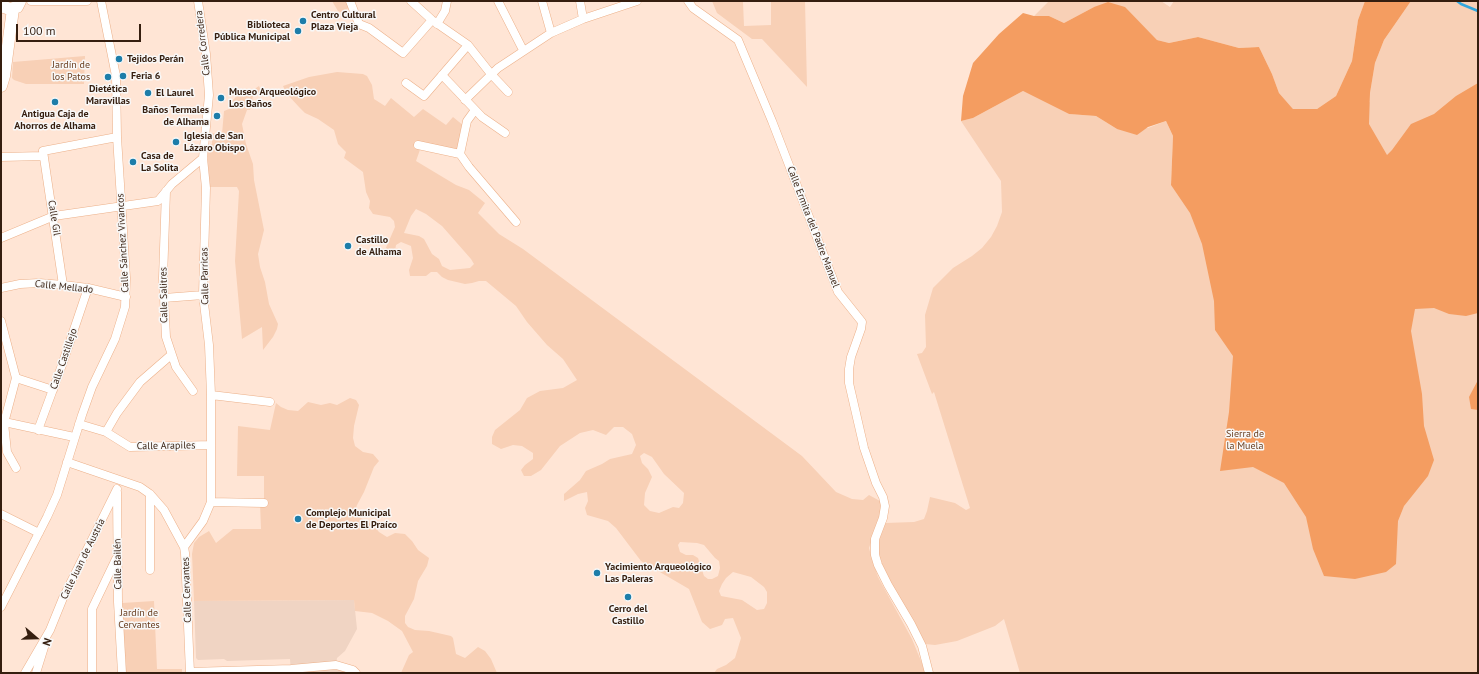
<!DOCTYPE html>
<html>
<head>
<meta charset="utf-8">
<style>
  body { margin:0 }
  #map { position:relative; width:1479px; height:674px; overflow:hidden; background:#ffe5d5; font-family:"PT Sans",sans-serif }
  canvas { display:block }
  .frame { position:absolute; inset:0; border:2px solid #351e0f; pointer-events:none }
  .north { position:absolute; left:16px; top:618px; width:40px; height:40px; -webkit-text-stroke:3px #f8f8f8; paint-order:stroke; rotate:110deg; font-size:11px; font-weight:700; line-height:16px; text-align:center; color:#351e0f }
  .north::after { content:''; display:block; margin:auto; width:14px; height:18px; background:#351e0f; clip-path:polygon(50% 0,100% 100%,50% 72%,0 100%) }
  .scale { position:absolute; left:16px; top:24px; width:125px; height:18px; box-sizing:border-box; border:2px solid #351e0f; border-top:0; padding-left:5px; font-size:12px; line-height:14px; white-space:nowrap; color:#351e0f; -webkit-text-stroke:3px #f8f8f8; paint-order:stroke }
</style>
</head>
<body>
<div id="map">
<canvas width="1479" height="674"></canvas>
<div class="frame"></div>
<div class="north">N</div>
<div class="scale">100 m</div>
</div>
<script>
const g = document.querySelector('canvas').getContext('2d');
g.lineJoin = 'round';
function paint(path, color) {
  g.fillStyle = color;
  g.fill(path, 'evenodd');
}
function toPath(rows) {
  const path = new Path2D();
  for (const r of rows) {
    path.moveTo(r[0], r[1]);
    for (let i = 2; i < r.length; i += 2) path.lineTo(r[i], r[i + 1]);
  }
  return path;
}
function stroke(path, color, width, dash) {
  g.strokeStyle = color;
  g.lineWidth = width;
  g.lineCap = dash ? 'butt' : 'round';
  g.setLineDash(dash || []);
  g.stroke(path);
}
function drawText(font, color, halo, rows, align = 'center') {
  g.font = font + ' "PT Sans",sans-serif';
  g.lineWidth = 3;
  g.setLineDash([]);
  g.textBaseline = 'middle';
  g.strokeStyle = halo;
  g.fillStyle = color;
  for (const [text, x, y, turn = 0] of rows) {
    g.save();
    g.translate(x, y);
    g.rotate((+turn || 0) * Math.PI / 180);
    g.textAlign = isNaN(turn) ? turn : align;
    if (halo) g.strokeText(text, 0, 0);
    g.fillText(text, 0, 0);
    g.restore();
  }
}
const built = toPath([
  [354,600,357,629,345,651,337,658,336,665,344,673,291,673,290,659,227,661,224,659,198,660,196,658,194,601]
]);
const green = toPath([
  [332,1,347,1,349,7,344,13,338,11],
  [712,1,743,2,744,26,771,25,771,1,805,1,807,87,762,39,752,39,717,13],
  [1049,1,1161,1,1170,7,1174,1,1365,1,1358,20,1352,61,1336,96,1317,109,1293,109,1279,93,1272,74,1259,47,1239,48,1198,37,1169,43,1157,40,1125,8,1094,7,1064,23,1049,16,1034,16],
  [1411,1,1478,1,1478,673,1020,673,1004,619,995,626,957,641,935,645,925,644,893,588,881,562,878,548,880,537,885,523,914,522,924,519,927,511,930,497,955,503,966,510,970,508,934,392,932,394,917,354,922,353,926,347,925,315,933,288,953,268,972,256,982,248,991,237,997,226,1002,212,1001,181,961,121,973,118,1023,91,1069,114,1096,116,1117,129,1148,128,1166,121,1173,136,1171,185,1370,102,1370,93,1375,63,1384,40],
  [85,56,84,84,26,84,14,80,12,78,13,62],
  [337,72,363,74,367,76,372,85,374,99,385,106,391,98,414,117,423,109,446,125,453,117,464,126,458,152,422,144,416,161,456,185,469,190,485,203,478,213,499,234,523,249,802,456,836,492,852,499,863,500,869,495,880,501,881,513,869,548,872,559,878,577,912,639,926,673,714,673,717,669,726,665,735,658,741,638,733,618,725,619,722,625,710,629,702,622,689,589,641,561,616,528,608,521,587,515,585,508,588,501,587,492,578,494,564,501,564,494,580,480,586,471,602,464,610,459,632,454,636,445,632,434,623,427,614,427,606,435,593,430,580,433,560,446,541,470,531,476,524,476,521,470,525,465,533,459,533,453,522,446,513,445,501,449,492,444,492,437,495,430,520,410,527,398,540,391,563,388,577,380,563,359,547,345,527,322,516,306,486,281,479,281,472,283,465,284,448,280,442,277,437,272,431,272,426,276,410,276,409,270,413,258,411,246,401,242,396,245,395,251,389,252,385,250,395,227,394,221,390,217,373,214,369,208,370,201,366,192,363,172,344,158,346,152,338,144,334,130,318,119,305,113,299,107,287,94,283,86,309,77],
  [416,209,426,214,442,226,471,259,474,264,470,268,450,270,442,266,439,259,432,254,424,239,419,236,404,233,411,216],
  [644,453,652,457,664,474,684,493,683,503,679,508,673,507,659,513,650,511,644,505,645,493,652,477,648,469,642,463,640,456],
  [680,542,697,543,704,545,715,558,719,561,720,568,718,576,712,579,708,579,704,576,698,558,693,555,686,555,680,552,678,545],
  [733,572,751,577,764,587,767,592,767,603,764,609,757,610,742,600,721,596,719,591,722,584,726,578],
  [259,86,261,91,253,96,250,110,247,110,242,124,246,144,253,164,254,180,264,230,258,254,260,267,265,282,269,304,278,324,277,329,273,337,263,350,262,327,242,339,235,261,239,191,237,187,209,187,208,161,208,146,212,144,212,138,209,136,210,133,222,134,224,111,234,107,232,101,236,97,232,92,242,90,243,97],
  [350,398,356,400,359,405,354,426,353,438,355,446,363,452,373,454,379,461,374,467,364,492,357,505,355,512,359,517,374,526,379,532,387,537,395,533,405,534,412,541,418,550,429,558,427,566,418,581,414,599,405,616,405,623,408,627,415,630,429,631,451,636,453,638,456,654,465,658,478,647,485,651,491,659,497,673,401,673,409,655,413,652,402,631,388,621,372,613,355,611,354,600,194,601,192,554,194,543,199,537,209,531,216,543,233,529,261,529,260,503,264,502,264,476,237,476,238,426,270,430,276,403,281,407,288,410,298,411,308,402,321,405,330,403,337,405],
  [154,601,157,669,182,669,182,673,126,673,122,603]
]);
const forest = toPath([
  [1365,1,1411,1,1384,40,1375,63,1370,93,1369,124,1387,155,1392,150,1411,124,1434,114,1456,96,1478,83,1478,313,1466,316,1449,314,1434,308,1415,309,1411,331,1422,394,1424,426,1434,460,1428,476,1404,506,1398,521,1396,564,1386,572,1355,579,1324,576,1313,549,1306,517,1284,483,1253,467,1220,471,1229,412,1233,356,1215,330,1214,301,1202,244,1190,213,1171,185,1173,136,1166,121,1148,127,1137,135,1117,129,1096,116,1069,114,1023,91,973,118,961,121,963,96,973,63,999,34,1023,13,1034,16,1049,16,1064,23,1094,7,1108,2,1125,7,1157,40,1169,43,1198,37,1239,48,1259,47,1272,74,1279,93,1293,109,1317,109,1336,96,1352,61,1358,20],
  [1478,380,1478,410,1471,409,1469,397]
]);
const stream = toPath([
  [1457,1,1461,4,1478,11]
]);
const street = toPath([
  [31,1,87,1],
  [350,1,359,24,369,28,403,53,432,20],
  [411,1,432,20,468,45,491,74,508,92],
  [498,1,523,50],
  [542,1,551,33],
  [580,1,583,19],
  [688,1,693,8,738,40,772,121,838,292,862,322,861,329,851,357,849,369,849,383,864,448,876,483,883,497,885,506,883,518,875,539,875,555,878,565,888,585,911,624,922,646,929,673],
  [437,24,445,11,447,1],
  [442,75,482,117,505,133],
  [406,83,424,96,468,45],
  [465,100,498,68,551,33,583,19,637,1],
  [418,145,460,154,467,121,475,110],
  [460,154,469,167,516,222],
  [1,157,43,156],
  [166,191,163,278,166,337,176,367,193,391],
  [1,238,54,216,158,201,172,184,203,158],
  [63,285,43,151,117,137],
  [1,288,20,284,39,283,63,285,88,288,126,297],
  [164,298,203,295],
  [1,321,16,378],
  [211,395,270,402],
  [1,423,9,423,74,437],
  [79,424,106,432,130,447,211,445],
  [38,430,62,365,88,288],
  [106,432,117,413,140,382,171,355],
  [67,462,140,487,150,494,164,510,184,547,185,553,190,673],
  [16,468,7,452,4,423,16,378,53,390],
  [117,492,118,602,122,673],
  [150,494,150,570],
  [211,502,264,503],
  [1,514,39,533],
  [184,547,203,521,211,502,211,395,209,345,203,295,206,188,203,158,209,95,206,54,198,1],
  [1,607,47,517,57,495,82,415,92,387,115,339,125,307,126,278,117,137,116,76,101,1],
  [190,672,291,669,336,665,353,670,356,673],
  [25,673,50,630,63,598,117,489],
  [36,673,45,644],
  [92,673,92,609,116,559]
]);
const primary = toPath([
  [1,3,4,7,10,9,17,7,20,1],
  [1,86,4,76,13,9]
]);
const markers = [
  [303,21,4,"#1d7da9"],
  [298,31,4,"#1d7da9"],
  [119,59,4,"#1d7da9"],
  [123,76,4,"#1d7da9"],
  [108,77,4,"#1d7da9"],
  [148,93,4,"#1d7da9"],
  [221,98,4,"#1d7da9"],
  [55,102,4,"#1d7da9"],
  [217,116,4,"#1d7da9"],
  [176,142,4,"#1d7da9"],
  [133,162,4,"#1d7da9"],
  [348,246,4,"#1d7da9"],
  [298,519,4,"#1d7da9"],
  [597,573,4,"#1d7da9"],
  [628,597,4,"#1d7da9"]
];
const poiNames = [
  ["Centro Cultural",311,15],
  ["Plaza Vieja",311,27],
  ["Biblioteca",290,25,"right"],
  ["Pública Municipal",290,37,"right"],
  ["Tejidos Perán",127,59],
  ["Feria 6",131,76],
  ["Dietética",108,89,"center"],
  ["Maravillas",108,101,"center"],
  ["Museo Arqueológico",229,92],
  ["Los Baños",229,104],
  ["El Laurel",156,93],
  ["Baños Termales",209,110,"right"],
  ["de Alhama",209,122,"right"],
  ["Antigua Caja de",55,114,"center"],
  ["Ahorros de Alhama",55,126,"center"],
  ["Iglesia de San",184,136],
  ["Lázaro Obispo",184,148],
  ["Casa de",141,156],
  ["La Solita",141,168],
  ["Castillo",356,240],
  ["de Alhama",356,252],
  ["Complejo Municipal",306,513],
  ["de Deportes El Praíco",306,525],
  ["Yacimiento Arqueológico",605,567],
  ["Las Paleras",605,579],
  ["Cerro del",628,609,"center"],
  ["Castillo",628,621,"center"]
];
const streetNames = [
  ["Calle Corredera",203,43,-97],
  ["Calle Gil",54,218,81],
  ["Calle Ermita del Padre Manuel",813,227,69],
  ["Calle Sánchez Vivancos",123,243,-93],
  ["Calle Parricas",205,276,-91],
  ["Calle Mellado",64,287,6],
  ["Calle Salitres",164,295,-91],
  ["Calle Castillejo",64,359,-71],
  ["Calle Arapiles",166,446,-1],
  ["Calle Juan de Austria",83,559,-64],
  ["Calle Bailén",118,564,-91],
  ["Calle Cervantes",187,590,-92]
];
const parkNames = [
  ["Jardín de",71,65],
  ["los Patos",71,77],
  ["Sierra de",1245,434],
  ["la Muela",1245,446],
  ["Jardín de",139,613],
  ["Cervantes",139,625]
];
paint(built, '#f0d4c3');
paint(green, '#f8d0b6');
paint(forest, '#f49d61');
stroke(stream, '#32a6dd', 2.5);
stroke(street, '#ecb089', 9);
stroke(primary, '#ecb089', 13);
stroke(street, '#fff', 8);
stroke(primary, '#fff', 12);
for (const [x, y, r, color] of markers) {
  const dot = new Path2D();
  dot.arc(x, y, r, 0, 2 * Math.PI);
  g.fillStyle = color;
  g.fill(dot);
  stroke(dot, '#f8f8f8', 1.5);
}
drawText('bold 10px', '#351e0f', '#f8f8f8', poiNames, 'left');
drawText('10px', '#351e0f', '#f8f8f8', streetNames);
drawText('10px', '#693d1e', '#f8f8f8', parkNames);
</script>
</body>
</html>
